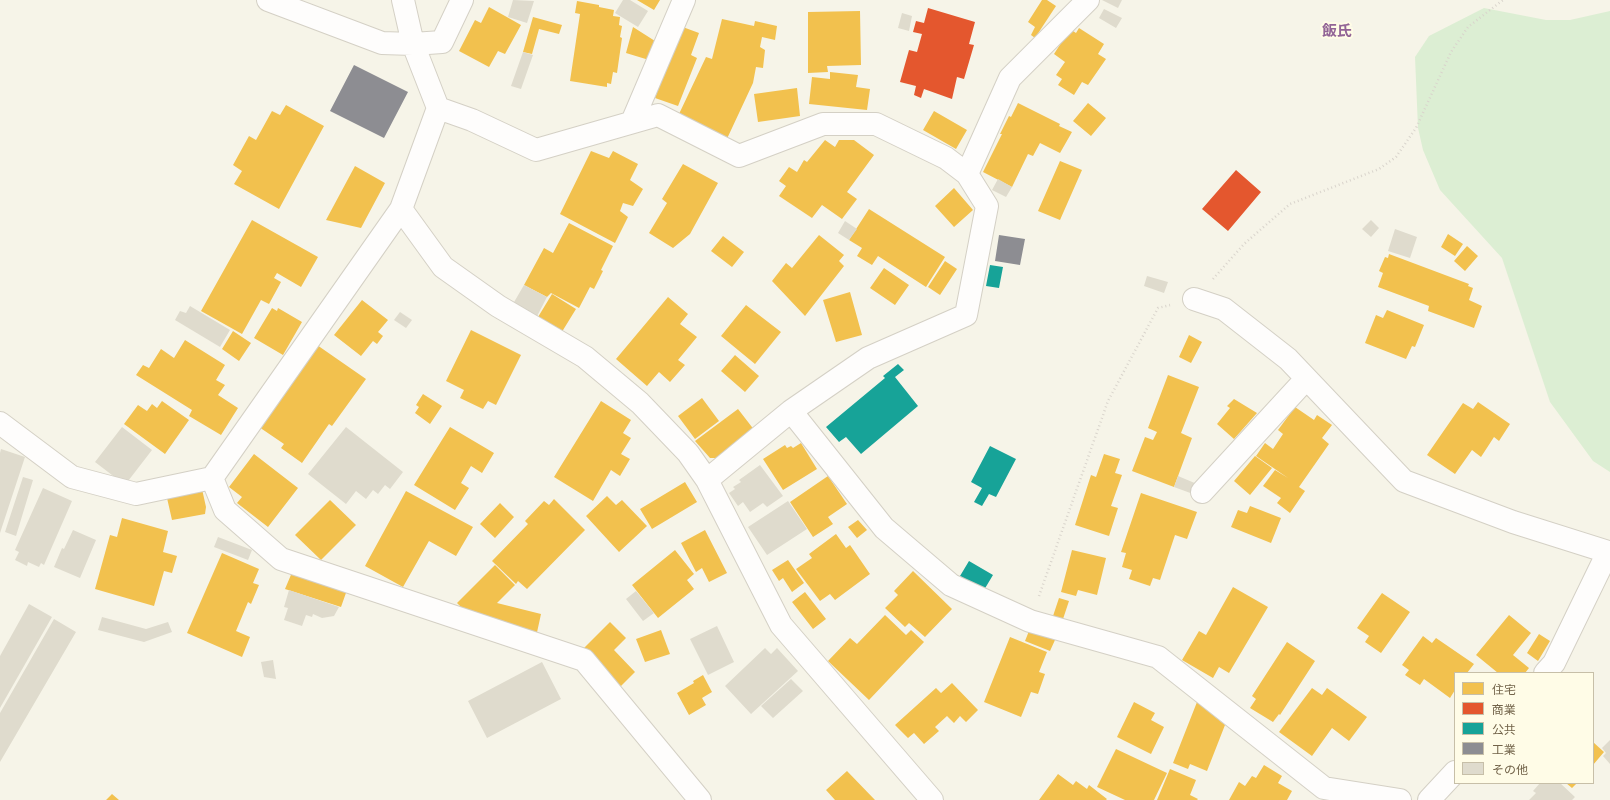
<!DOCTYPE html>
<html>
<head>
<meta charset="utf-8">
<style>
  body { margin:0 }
  #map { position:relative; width:1610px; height:800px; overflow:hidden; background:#f6f4e8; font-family:Karla,"Noto Sans JP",sans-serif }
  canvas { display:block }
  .legend { position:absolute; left:1454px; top:672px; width:140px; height:112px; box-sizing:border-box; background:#fffce7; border:1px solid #c7bfa8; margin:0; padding:5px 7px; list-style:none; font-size:12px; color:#726349 }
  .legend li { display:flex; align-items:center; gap:8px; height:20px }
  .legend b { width:20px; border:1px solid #c7bfa8 }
</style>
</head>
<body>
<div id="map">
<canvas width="1610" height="800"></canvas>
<ul class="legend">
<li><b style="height:11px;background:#f2c14e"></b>住宅</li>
<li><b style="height:11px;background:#e4572e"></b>商業</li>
<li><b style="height:11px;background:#17a398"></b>公共</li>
<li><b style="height:11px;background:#8d8d92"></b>工業</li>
<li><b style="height:11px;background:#dfdbcd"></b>その他</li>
</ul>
</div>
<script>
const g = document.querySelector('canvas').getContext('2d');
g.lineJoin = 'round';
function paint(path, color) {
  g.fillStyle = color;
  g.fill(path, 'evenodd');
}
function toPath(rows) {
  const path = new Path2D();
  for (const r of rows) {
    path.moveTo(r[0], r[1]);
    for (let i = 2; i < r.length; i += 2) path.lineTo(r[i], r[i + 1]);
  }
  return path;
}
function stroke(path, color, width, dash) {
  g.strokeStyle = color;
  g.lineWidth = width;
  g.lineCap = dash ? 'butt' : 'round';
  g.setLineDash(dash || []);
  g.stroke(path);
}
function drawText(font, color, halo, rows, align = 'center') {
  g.font = font + ' Karla,"Noto Sans JP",sans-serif';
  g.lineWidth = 4;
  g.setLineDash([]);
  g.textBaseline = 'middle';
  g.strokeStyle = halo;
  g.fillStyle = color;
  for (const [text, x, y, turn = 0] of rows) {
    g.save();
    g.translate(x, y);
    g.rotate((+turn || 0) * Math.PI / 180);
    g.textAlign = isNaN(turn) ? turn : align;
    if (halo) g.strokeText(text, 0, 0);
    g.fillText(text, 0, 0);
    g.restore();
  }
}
const green = toPath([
  [1484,8,1546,20,1570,20,1610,11,1610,472,1593,461,1550,402,1502,258,1440,190,1423,150,1418,128,1415,57,1429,36]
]);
const homes = toPath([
  [637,0,660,0,654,10],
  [1042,0,1047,0,1056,6,1035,38,1031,35,1035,27,1028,22],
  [577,1,599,5,599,7,614,10,613,16,620,17,619,25,622,26,620,37,622,38,617,73,613,72,611,84,607,83,607,87,570,81,580,14,575,13],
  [489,7,521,25,505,54,498,51,489,67,459,51,475,20,481,23],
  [860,11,861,65,827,66,828,72,808,73,808,12],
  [533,17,562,25,559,34,539,29,532,54,523,52],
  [722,19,754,26,755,21,777,26,775,40,762,37,760,47,765,50,763,68,756,67,753,83,725,143,679,114,706,57,712,59],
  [680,26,699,33,691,55,697,58,678,106,655,98],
  [633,27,655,41,649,60,626,53],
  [1079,28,1104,44,1098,54,1106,59,1088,85,1082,82,1074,95,1058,85,1062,79,1056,75,1065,62,1054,54,1070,29,1076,33],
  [830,72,858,75,856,87,870,89,867,110,809,104,812,77,830,79],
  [797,88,800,116,758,122,754,94],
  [1018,103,1060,124,1059,126,1072,132,1060,153,1040,143,1033,156,1028,154,1012,187,983,172,1002,134,1000,134,1009,116,1011,117],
  [1088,103,1106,118,1091,136,1073,121],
  [286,105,324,126,279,209,234,184,242,171,233,165,249,136,256,140,272,111,280,115],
  [934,111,967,130,956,149,923,130],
  [825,140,835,147,839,140,854,140,874,155,847,192,857,199,842,219,822,205,812,218,779,196,786,186,779,181,789,167,797,172,804,160,807,162],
  [591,151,609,158,613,151,638,164,630,180,643,189,633,206,623,203,620,211,628,217,615,243,560,214],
  [1060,161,1082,170,1060,220,1038,211],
  [683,164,718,183,690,234,673,248,649,233,667,203,662,199],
  [355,166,385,183,361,228,326,220],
  [954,188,973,210,954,227,935,206],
  [869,209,945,257,926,287,878,256,872,265,857,256,862,248,849,240],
  [252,220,318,257,301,287,277,273,274,278,281,282,269,304,261,300,242,334,201,311],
  [569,223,613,246,601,270,603,271,594,289,590,287,579,308,551,293,547,297,524,285,544,248,553,253],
  [1448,234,1463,244,1455,256,1441,247],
  [819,235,844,255,839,261,844,266,805,316,772,281,786,263,792,268],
  [723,236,744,252,732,267,711,251],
  [1467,246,1478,256,1465,271,1454,261],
  [1389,254,1469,284,1468,286,1473,288,1469,300,1482,306,1474,328,1428,311,1429,306,1378,287,1383,273,1379,271,1385,257,1388,258],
  [945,261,957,269,940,295,928,287],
  [884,268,909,285,895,305,870,288],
  [850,292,862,335,836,342,823,300],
  [552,294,576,309,560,335,535,322],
  [668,297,688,314,680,324,697,337,678,360,685,365,670,382,659,372,647,386,616,359],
  [362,300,388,320,378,332,383,336,377,344,373,341,361,356,334,335],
  [746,305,781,332,755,364,721,336],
  [272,308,277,311,278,308,302,322,283,355,254,338],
  [1387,310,1424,325,1415,347,1412,346,1406,359,1365,343,1376,315,1383,318],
  [471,330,521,355,496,405,488,401,483,409,460,398,464,390,446,381],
  [233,331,251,343,239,361,222,349],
  [1189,335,1202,342,1191,363,1179,357],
  [185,340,225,365,216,380,225,385,218,395,238,408,221,435,189,416,192,410,136,375,143,365,149,368,161,349,174,358],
  [317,345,366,379,332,426,329,424,302,463,281,448,284,444,259,427],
  [735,355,759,376,745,392,721,371],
  [1168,375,1199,387,1181,433,1192,438,1174,487,1132,471,1145,437,1153,440,1157,432,1148,428],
  [423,394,442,406,430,424,415,413,419,407,416,405],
  [702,398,719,421,695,439,678,416],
  [1234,399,1257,413,1234,439,1217,424,1230,408,1227,406],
  [162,401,189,420,165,454,124,424,138,405,147,411,152,404,157,408],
  [601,401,631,420,623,433,631,438,621,454,630,459,620,476,611,470,593,501,554,477],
  [1478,402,1510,424,1499,441,1494,437,1481,457,1472,450,1455,474,1427,455,1463,403,1473,409],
  [1295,407,1314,420,1317,415,1332,425,1322,438,1329,444,1299,487,1305,491,1290,513,1277,503,1281,498,1263,486,1275,470,1288,478,1256,456,1265,443,1273,449,1283,434,1278,430],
  [738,409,755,431,719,458,710,458,695,441],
  [450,427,494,453,482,473,471,466,461,483,469,488,455,510,414,485],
  [801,443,817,469,783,490,763,459,785,445,787,448,791,446,793,448],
  [254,454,298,488,268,527,237,503,242,497,229,487],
  [1104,454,1120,459,1115,473,1122,475,1111,506,1118,508,1109,536,1075,525,1091,475,1096,477],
  [1255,456,1272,468,1250,495,1234,481],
  [828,476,847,504,828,517,833,524,813,537,790,502],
  [685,482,697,502,652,529,640,509],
  [202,489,206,507,205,514,172,520,167,498],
  [406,491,473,527,456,556,429,541,403,587,365,566],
  [1141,493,1197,512,1187,539,1175,535,1160,580,1153,578,1150,586,1129,579,1132,570,1122,567,1126,553,1121,552],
  [607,496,616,505,622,500,647,526,619,552,586,516],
  [554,499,585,530,527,589,518,581,516,584,492,561,528,524,525,521,544,501,549,505],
  [330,500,356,525,321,560,295,535],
  [500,503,514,517,495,538,480,524],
  [1250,506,1281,518,1271,543,1231,527,1238,510,1247,513],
  [122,518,168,531,163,552,177,556,172,573,164,571,154,606,95,589,110,535,117,537],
  [858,520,867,530,857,538,848,527],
  [705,530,727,573,709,582,702,568,696,572,681,543],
  [836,534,846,548,850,545,870,574,835,600,830,594,820,601,796,569,812,558,809,554],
  [675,550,694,574,687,580,694,589,658,618,632,585],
  [1072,550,1106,558,1097,595,1078,590,1076,596,1061,592],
  [222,553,259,569,253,583,259,585,251,604,248,602,236,631,250,637,242,657,187,633],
  [788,560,804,583,792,592,783,578,779,581,772,570],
  [495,565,515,585,497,603,541,614,536,637,477,623,457,603],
  [293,570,347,590,341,607,285,589],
  [913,571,952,609,925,637,909,623,905,627,885,608,898,595,894,591],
  [1233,587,1268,607,1229,673,1219,667,1213,678,1182,660,1199,631,1206,635],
  [805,592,826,619,813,629,792,602],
  [1382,593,1410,612,1381,653,1365,642,1369,636,1357,628],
  [1059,598,1069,601,1063,619,1053,616],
  [885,615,906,635,911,630,924,642,869,700,828,661,850,638,857,644],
  [1509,615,1531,633,1513,655,1529,668,1525,673,1498,673,1476,655],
  [610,622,626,638,614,650,635,672,619,688,581,651],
  [661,630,670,654,645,662,636,639],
  [1029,631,1055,640,1050,651,1025,641],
  [1539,634,1550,641,1538,661,1527,653],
  [1423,636,1432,643,1436,638,1474,664,1467,673,1455,673,1455,690,1450,698,1424,679,1420,685,1405,675,1409,670,1402,665],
  [1010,637,1047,652,1039,672,1045,674,1038,694,1031,692,1021,717,984,702],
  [1287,642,1315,661,1280,715,1279,714,1273,722,1250,708,1256,699,1252,696],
  [703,675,712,692,702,698,706,705,689,715,677,693,694,683,693,681],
  [952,683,978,710,966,722,960,716,954,723,947,716,935,727,939,731,924,744,914,733,908,738,895,725,936,688,941,693],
  [1312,688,1322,695,1327,688,1367,717,1349,741,1332,728,1312,756,1279,732],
  [1134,702,1155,713,1151,720,1164,727,1151,754,1117,737],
  [1197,702,1225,725,1207,771,1190,764,1188,769,1173,763],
  [1593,742,1604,752,1593,765],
  [1116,749,1167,773,1154,800,1125,800,1097,787],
  [1264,765,1282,776,1278,783,1292,791,1287,800,1229,800,1239,782,1245,786,1252,776,1256,778],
  [1170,769,1196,780,1190,795,1198,799,1197,800,1157,800],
  [847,771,875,800,835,800,826,790],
  [1058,774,1073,785,1076,781,1087,789,1089,785,1107,799,1106,800,1039,800],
  [1566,783,1577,783,1572,788],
  [112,794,119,800,106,800]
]);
const shops = toPath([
  [928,8,975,22,969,44,974,45,964,79,957,77,952,99,924,89,921,98,914,95,916,86,900,82,909,50,917,52,922,34,913,32,916,21,924,23],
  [1236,170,1261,192,1228,231,1202,209]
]);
const public = toPath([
  [990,265,1003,267,999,288,986,286],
  [898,364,904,370,895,377,918,406,861,454,846,437,839,442,826,427,885,378,883,376],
  [990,446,1016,459,996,497,989,494,982,506,974,502,982,488,971,482],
  [969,561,993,575,984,590,960,576]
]);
const industry = toPath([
  [354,65,408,92,384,138,330,111],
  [999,235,1025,239,1020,265,995,261]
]);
const building = toPath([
  [513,0,534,1,527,23,508,17],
  [623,0,630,0,648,11,638,27,615,13],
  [1102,0,1122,0,1118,8],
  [1104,9,1122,18,1116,28,1099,18],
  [902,13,912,16,909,31,898,28],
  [523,52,533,55,521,89,511,86],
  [998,179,1012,187,1006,197,992,190],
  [1371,220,1379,228,1371,237,1362,229],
  [845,221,857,229,849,240,838,233],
  [1395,229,1417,237,1410,258,1388,251],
  [1147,276,1168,282,1164,293,1144,286],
  [524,285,547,297,534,322,510,309],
  [190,306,230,330,220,347,175,320,180,311,186,313],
  [400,312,412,320,406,328,394,320],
  [122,427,152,450,125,485,95,462],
  [346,427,403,472,390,489,385,485,378,494,373,490,366,499,356,491,346,504,308,474],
  [1,449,25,457,0,533,0,453],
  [760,465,783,496,767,507,763,503,750,512,743,502,738,506,729,493,735,489,733,487,741,482,739,480],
  [1178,476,1197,484,1193,494,1174,487],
  [23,477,33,480,16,536,5,532],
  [43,488,72,501,44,565,41,563,39,567,28,562,27,566,15,560,19,552,15,550],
  [788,501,807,529,767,555,748,527],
  [73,530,96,540,80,578,54,567,62,548,64,549],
  [218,537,252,550,248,560,214,547],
  [289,590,339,607,334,616,322,618,313,614,312,617,306,615,302,626,284,620,288,608,284,607],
  [636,591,654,613,643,621,626,599],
  [29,604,52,617,0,708,0,656],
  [102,617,146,629,168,622,172,632,144,642,98,630],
  [54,619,76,632,0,762,0,713],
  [717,626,734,662,708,675,690,639],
  [765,648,771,654,777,648,798,671,751,714,725,686],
  [273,660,276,679,264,677,261,662],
  [542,662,561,699,487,738,468,701],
  [791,679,803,691,773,718,761,706],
  [1610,740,1610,764,1603,756,1606,753,1602,748],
  [1540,783,1560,783,1575,797,1572,800,1529,800,1536,793,1533,791]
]);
const path = toPath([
  [1213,279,1244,244,1290,204,1379,169,1396,157,1416,128,1451,52,1468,27,1503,0],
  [1039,596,1108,401,1158,308,1170,305]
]);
const minor = toPath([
  [268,0,382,43,413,44,442,42,462,0],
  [438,108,472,120,536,150,658,115,739,156,823,124,876,124,946,158,967,174,987,206,966,315,868,358,791,411,707,480],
  [632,122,684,0],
  [967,174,1010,78,1088,0],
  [401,209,443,267,498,306,585,357,640,403,688,453,707,480,781,625,932,800],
  [1194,299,1224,309,1288,359,1404,481,1513,522,1608,552,1554,663,1545,673],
  [791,411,884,528,951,585,1030,621,1158,657,1324,788,1400,800],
  [0,423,72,477,136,494,212,478,401,209,438,108,413,44,403,0],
  [212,478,225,510,281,559,584,660,700,800],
  [1202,492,1306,379],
  [1429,800,1455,772]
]);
const quarterNames = [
  ["飯氏",1337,32]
];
paint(green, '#dceed3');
paint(homes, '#f2c14e');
paint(shops, '#e4572e');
paint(public, '#17a398');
paint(industry, '#8d8d92');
paint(building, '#dfdbcd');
stroke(minor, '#d4d0c5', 24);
stroke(path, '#d9d4cc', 2.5, [1, 3]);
stroke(minor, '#fefdfc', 22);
drawText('bold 15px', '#926496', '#fffce7', quarterNames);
</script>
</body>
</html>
